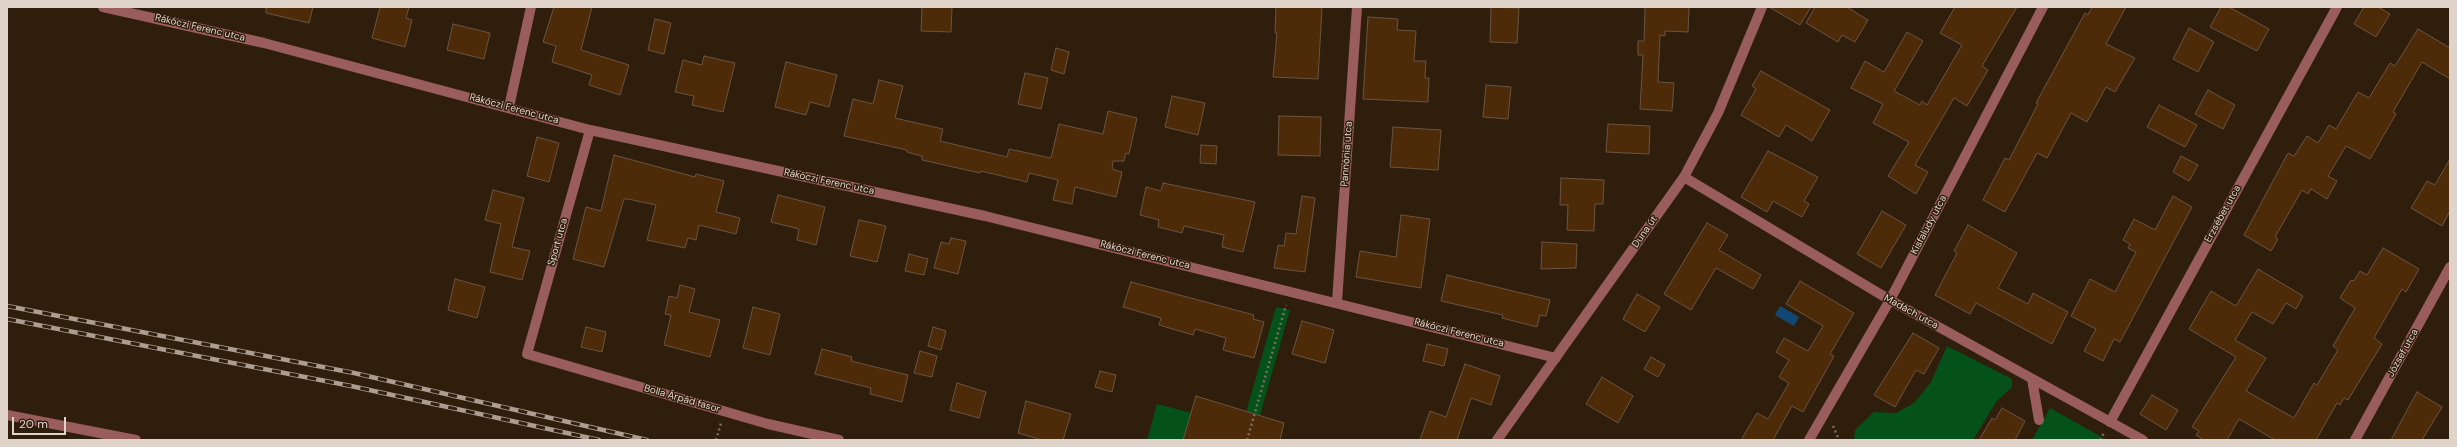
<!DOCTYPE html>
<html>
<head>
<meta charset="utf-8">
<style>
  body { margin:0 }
  #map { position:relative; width:2457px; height:447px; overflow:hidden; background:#301e0d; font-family:"DM Sans",sans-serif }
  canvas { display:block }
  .frame { position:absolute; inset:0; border:8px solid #e0d3c9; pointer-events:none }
  .scale { position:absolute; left:12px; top:417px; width:54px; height:18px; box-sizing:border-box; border:2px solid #e0d3c9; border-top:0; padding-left:5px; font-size:12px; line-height:14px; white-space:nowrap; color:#e0d3c9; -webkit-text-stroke:3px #301e0d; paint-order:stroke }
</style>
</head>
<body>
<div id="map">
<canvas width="2457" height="447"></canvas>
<div class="frame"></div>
<div class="scale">20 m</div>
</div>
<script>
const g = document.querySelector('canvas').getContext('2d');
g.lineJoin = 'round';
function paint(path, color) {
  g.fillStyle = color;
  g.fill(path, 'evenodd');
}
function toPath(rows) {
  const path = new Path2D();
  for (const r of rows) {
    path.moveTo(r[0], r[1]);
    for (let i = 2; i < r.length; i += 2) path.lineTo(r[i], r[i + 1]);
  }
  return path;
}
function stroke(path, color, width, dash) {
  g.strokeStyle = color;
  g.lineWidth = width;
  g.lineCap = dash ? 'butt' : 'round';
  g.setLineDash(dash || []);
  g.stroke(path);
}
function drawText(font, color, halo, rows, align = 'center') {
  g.font = font + ' "DM Sans",sans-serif';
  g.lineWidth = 3;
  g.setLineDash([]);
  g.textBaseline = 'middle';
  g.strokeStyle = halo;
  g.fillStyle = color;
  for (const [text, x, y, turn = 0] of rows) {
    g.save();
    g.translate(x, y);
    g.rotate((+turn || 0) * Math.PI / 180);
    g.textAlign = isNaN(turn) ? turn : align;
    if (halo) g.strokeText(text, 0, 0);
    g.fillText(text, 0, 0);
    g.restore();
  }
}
const green = toPath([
  [1276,307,1290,310,1253,440,1147,440,1157,404,1242,426],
  [1947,346,2012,379,2012,387,1996,402,1973,440,1854,440,1855,430,1874,412,1896,413,1914,403,1931,382],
  [2050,408,2107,440,2032,440]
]);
const water = toPath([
  [1780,306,1799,317,1794,326,1775,315]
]);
const building = toPath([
  [266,7,313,7,309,23,266,13,266,7],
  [380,7,409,7,406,18,412,20,405,47,372,38,380,7],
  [554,7,592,7,581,50,629,65,620,95,589,85,592,75,552,62,556,46,543,42,554,7],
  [922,7,952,7,951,32,921,31,922,7],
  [1276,7,1322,7,1318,79,1273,77,1277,33,1275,33,1276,7],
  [1491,7,1519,8,1517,43,1490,42,1491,7],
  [1645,7,1689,7,1688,32,1665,31,1665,36,1660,35,1658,82,1674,83,1672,111,1640,109,1643,55,1638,55,1638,41,1644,41,1645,7],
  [1769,7,1811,7,1800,25,1769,7],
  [1815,7,1847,7,1868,20,1855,42,1842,35,1838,42,1806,23,1815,7],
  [1955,7,2017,7,1982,66,1988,70,1967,106,1954,98,1915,165,1928,172,1916,194,1888,176,1909,142,1873,123,1883,104,1851,88,1865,61,1884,72,1907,32,1923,41,1894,91,1920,105,1922,101,1927,105,1962,45,1940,33,1955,7],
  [2092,7,2126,7,2106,44,2135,58,2115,92,2106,87,2087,122,2071,113,2047,158,2037,153,2005,212,1983,200,2005,158,2009,160,2038,104,2036,103,2085,13,2088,15,2092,7],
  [2221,7,2229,7,2269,29,2257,51,2210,27,2221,7],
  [2364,7,2378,7,2390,14,2376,37,2354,24,2364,7],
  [1368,17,1398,19,1397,30,1416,31,1414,61,1426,61,1425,78,1429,78,1428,102,1363,99,1368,17],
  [655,19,671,23,664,54,648,50,655,19],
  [453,24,490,33,484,59,447,50,453,24],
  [2189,28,2214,42,2198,72,2173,59,2189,28],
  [2418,29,2450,48,2450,79,2422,62,2393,112,2396,114,2370,159,2346,146,2328,176,2337,181,2327,199,2311,189,2308,194,2302,190,2275,237,2278,239,2271,251,2244,235,2288,153,2294,156,2307,136,2318,143,2329,125,2336,129,2358,92,2369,98,2390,63,2395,66,2418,29],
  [1056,48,1069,52,1064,74,1051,70,1056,48],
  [704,56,735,63,723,112,692,105,694,96,675,92,683,60,702,65,704,56],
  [786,62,837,75,829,107,810,102,806,115,775,107,786,62],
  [1761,71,1830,110,1812,141,1786,125,1779,137,1741,115,1756,89,1752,86,1761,71],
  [1025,73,1048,78,1041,109,1018,104,1025,73],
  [879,80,903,86,895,118,943,129,940,141,1007,157,1009,149,1051,158,1059,124,1103,134,1108,111,1137,118,1129,154,1126,153,1124,161,1113,161,1112,169,1122,172,1116,197,1075,187,1072,204,1053,200,1058,180,1029,173,1027,182,981,171,980,173,922,160,922,156,907,152,907,150,844,136,853,99,873,104,879,80],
  [1486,85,1511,87,1508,119,1483,117,1486,85],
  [2208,90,2235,105,2223,129,2195,114,2208,90],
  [1172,96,1205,103,1198,135,1165,127,1172,96],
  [2159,105,2197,125,2185,147,2147,127,2159,105],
  [1279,116,1321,117,1320,156,1278,155,1279,116],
  [1608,124,1650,126,1649,154,1606,152,1608,124],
  [1393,127,1441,130,1438,170,1390,167,1393,127],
  [537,137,559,143,549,182,527,176,537,137],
  [1201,145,1217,146,1216,164,1200,163,1201,145],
  [1768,151,1818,177,1804,201,1809,204,1802,217,1773,201,1767,212,1741,197,1768,151],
  [614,155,695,177,696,174,724,181,716,212,740,218,736,234,699,225,696,240,688,238,685,248,647,240,656,205,628,199,624,199,604,267,573,259,586,207,601,211,614,155],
  [2181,156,2198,165,2189,181,2173,172,2181,156],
  [2450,159,2450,211,2442,226,2411,208,2427,181,2435,185,2450,159],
  [1561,178,1604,180,1603,204,1595,204,1594,231,1567,230,1568,205,1560,205,1561,178],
  [1163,183,1255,202,1243,252,1222,247,1224,235,1184,226,1182,233,1158,227,1159,220,1140,215,1146,187,1161,191,1163,183],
  [493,190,524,198,512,247,530,251,522,280,490,272,501,224,485,220,493,190],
  [778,195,825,207,816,245,797,240,799,229,771,222,778,195],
  [1302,196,1315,198,1305,272,1274,268,1278,245,1284,246,1286,233,1296,234,1302,196],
  [2173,196,2192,207,2120,342,2114,339,2103,361,2084,351,2096,329,2071,316,2090,279,2115,292,2136,252,2128,248,2130,244,2123,240,2134,219,2155,230,2173,196],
  [1882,211,1906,225,1881,268,1857,254,1882,211],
  [1401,215,1430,219,1421,288,1356,277,1360,251,1396,257,1401,215],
  [859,220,886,226,877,262,850,256,859,220],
  [1707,223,1728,235,1719,250,1761,275,1753,289,1716,268,1691,310,1664,294,1707,223],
  [1968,225,2017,253,1998,288,2028,304,2033,293,2068,312,2052,344,1976,303,1970,314,1935,295,1957,253,1954,251,1968,225],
  [951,238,966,241,958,274,934,268,941,242,949,244,951,238],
  [1542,242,1577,244,1576,268,1541,269,1542,242],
  [2383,248,2419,269,2406,292,2402,289,2374,338,2382,344,2348,400,2344,398,2340,405,2337,403,2316,440,2275,440,2239,419,2227,440,2204,440,2196,435,2199,431,2192,427,2236,357,2189,329,2211,291,2236,306,2258,269,2303,296,2296,309,2286,303,2273,324,2252,312,2235,340,2266,358,2246,391,2294,418,2314,383,2317,385,2338,350,2333,346,2355,308,2340,298,2351,280,2354,281,2360,271,2367,275,2383,248],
  [909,254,928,259,924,275,905,271,909,254],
  [1447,275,1550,300,1546,316,1540,315,1537,327,1502,318,1503,315,1441,301,1447,275],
  [455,279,485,287,477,318,448,310,455,279],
  [1800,281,1854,313,1830,354,1834,356,1803,412,1792,406,1773,440,1741,440,1757,413,1768,419,1789,383,1779,377,1789,360,1776,352,1784,338,1808,351,1823,326,1786,304,1800,281],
  [1131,282,1254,315,1253,319,1264,322,1254,358,1223,350,1226,338,1195,329,1193,335,1159,325,1161,318,1123,307,1131,282],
  [680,285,695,289,689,312,720,320,710,357,664,345,671,315,665,314,669,296,677,298,680,285],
  [1637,294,1660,307,1645,332,1623,319,1637,294],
  [753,307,780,314,770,355,743,348,753,307],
  [1302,321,1334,330,1325,363,1292,354,1302,321],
  [586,327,606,332,602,352,581,347,586,327],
  [933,327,946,331,941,350,928,346,933,327],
  [1913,333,1939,348,1924,374,1916,370,1895,407,1874,395,1913,333],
  [1427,344,1448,349,1444,366,1423,361,1427,344],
  [822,349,852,357,851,361,908,375,902,402,870,394,871,388,815,374,822,349],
  [920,351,937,356,932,377,914,373,920,351],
  [1651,357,1665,365,1658,377,1644,369,1651,357],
  [1465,364,1500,376,1491,405,1471,398,1457,440,1420,440,1430,411,1446,417,1465,364],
  [1100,371,1116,375,1112,392,1095,387,1100,371],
  [1602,377,1633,396,1618,423,1586,404,1602,377],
  [957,383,986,392,979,418,950,410,957,383],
  [2417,392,2442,407,2422,440,2391,440,2417,392],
  [2152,395,2178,410,2166,430,2140,414,2152,395],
  [1196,396,1284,423,1280,440,1183,440,1196,396],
  [1026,401,1071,414,1063,440,1042,440,1018,433,1026,401],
  [2002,408,2025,421,2015,440,1979,440,1992,418,1995,420,2002,408]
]);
const path = toPath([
  [1833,426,1839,440],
  [716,440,721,423],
  [1247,440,1286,305],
  [2100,440,2104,433]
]);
const minor = toPath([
  [103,7,264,43,590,130,985,216,1556,358],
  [509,107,531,7],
  [590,130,527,354,768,424,839,440],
  [1684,177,1890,300,2143,440],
  [1337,302,1357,7],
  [2032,379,2039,420],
  [7,415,136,440],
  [2110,422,2337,7],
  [1497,440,1684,177,1718,113,1762,7],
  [1809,440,1890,300,2043,7],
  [2355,440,2450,267]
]);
const rail = toPath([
  [7,306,354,373,647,440],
  [7,319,351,386,599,440]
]);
const streetNames = [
  ["Rákóczi Ferenc utca",200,28,13],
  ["Rákóczi Ferenc utca",514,109,15],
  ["Pannónia utca",1347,154,-86],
  ["Rákóczi Ferenc utca",829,182,12],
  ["Erzsébet utca",2223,214,-61],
  ["Kisfaludy utca",1929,225,-62],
  ["Duna út",1645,232,-55],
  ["Sport utca",558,242,-74],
  ["Rákóczi Ferenc utca",1145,255,14],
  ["Madách utca",1911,312,29],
  ["Rákóczi Ferenc utca",1459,333,14],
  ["József utca",2403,353,-61],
  ["Bolla Árpád fasor",682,399,16]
];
paint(green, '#04511a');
paint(water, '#114974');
paint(building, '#4e2b08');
stroke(building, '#6a5442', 1);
stroke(path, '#7e6e60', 2.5, [2, 3]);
stroke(minor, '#995d5c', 10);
stroke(rail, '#ac9d91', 4.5);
stroke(rail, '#301e0d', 3, [9]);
drawText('10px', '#e0d3c9', '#301e0d', streetNames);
</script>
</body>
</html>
